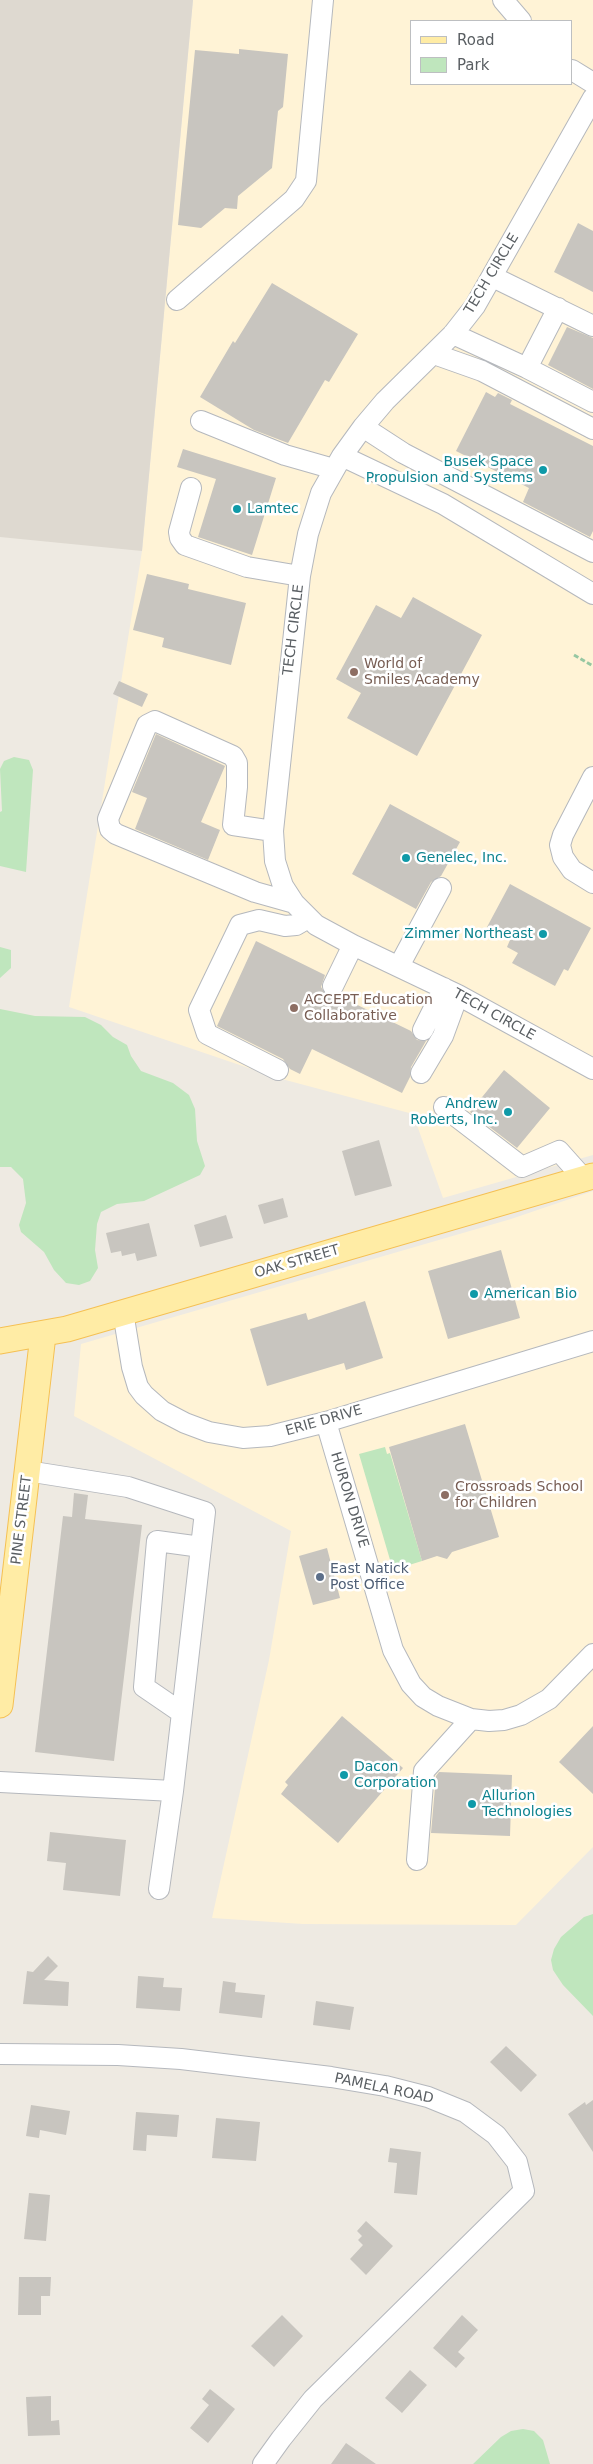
<!DOCTYPE html>
<html>
<head>
<meta charset="utf-8">
<style>
  body { margin:0 }
  #map { position:relative; width:593px; height:2464px; overflow:hidden; background:#eeeae2; font-family:"DejaVu Sans",sans-serif }
  canvas { display:block }
  .legend { position:absolute; left:410px; top:20px; width:162px; height:65px; box-sizing:border-box; background:#fff; border:1px solid #bdbfc1; margin:0; padding:6px 9px; list-style:none; font-size:15px; color:#5a5f63 }
  .legend li { display:flex; align-items:center; gap:10px; height:25px }
  .legend b { width:25px; border:1px solid #bdbfc1 }
</style>
</head>
<body>
<div id="map">
<canvas width="593" height="2464"></canvas>
<ul class="legend">
<li><b style="height:6px;background:#ffeca5"></b>Road</li>
<li><b style="height:14px;background:#bfe6bd"></b>Park</li>
</ul>
</div>
<script>
const g = document.querySelector('canvas').getContext('2d');
g.lineJoin = 'round';
function paint(path, color) {
  g.fillStyle = color;
  g.fill(path, 'evenodd');
}
function toPath(rows) {
  const path = new Path2D();
  for (const r of rows) {
    path.moveTo(r[0], r[1]);
    for (let i = 2; i < r.length; i += 2) path.lineTo(r[i], r[i + 1]);
  }
  return path;
}
function stroke(path, color, width, dash) {
  g.strokeStyle = color;
  g.lineWidth = width;
  g.lineCap = dash ? 'butt' : 'round';
  g.setLineDash(dash || []);
  g.stroke(path);
}
function drawText(font, color, halo, rows, align = 'center') {
  g.font = font + ' "DejaVu Sans",sans-serif';
  g.lineWidth = 5;
  g.setLineDash([]);
  g.textBaseline = 'middle';
  g.strokeStyle = halo;
  g.fillStyle = color;
  for (const [text, x, y, turn = 0] of rows) {
    g.save();
    g.translate(x, y);
    g.rotate((+turn || 0) * Math.PI / 180);
    g.textAlign = isNaN(turn) ? turn : align;
    if (halo) g.strokeText(text, 0, 0);
    g.fillText(text, 0, 0);
    g.restore();
  }
}
const commercial = toPath([
  [193,0,593,0,593,1155,443,1198,413,1114,278,1078,69,1007,142,551],
  [412,21,572,21,572,84,412,84],
  [593,1191,593,1847,516,1925,303,1924,212,1918,269,1660,291,1531,74,1416,81,1344,511,1219]
]);
const education = toPath([
  [0,0,193,0,142,551,0,537]
]);
const green = toPath([
  [14,757,29,760,33,770,26,872,0,866,0,812,2,811,0,769,4,761],
  [0,947,11,950,11,968,0,978],
  [0,1009,35,1016,85,1017,101,1025,113,1037,127,1045,131,1056,141,1071,173,1083,189,1095,195,1109,197,1141,205,1166,200,1175,144,1201,117,1204,101,1212,97,1224,95,1250,98,1268,90,1281,79,1285,66,1283,54,1270,44,1252,21,1232,19,1225,26,1203,23,1179,11,1167,0,1167],
  [385,1447,387,1454,390,1453,422,1561,393,1570,359,1454],
  [593,1914,593,2016,563,1985,553,1970,551,1960,554,1949,561,1937,584,1917],
  [523,2429,534,2431,543,2440,550,2464,473,2464,501,2437,511,2431]
]);
const building = toPath([
  [239,49,288,54,283,107,278,111,272,168,238,196,237,209,225,208,201,228,178,225,195,50,239,54],
  [578,223,593,231,593,292,554,272],
  [272,283,358,334,329,382,325,380,288,443,254,430,200,397,233,341,235,343],
  [567,327,593,338,593,389,548,365],
  [486,392,495,397,498,393,512,400,510,404,593,446,593,531,590,537,523,502,529,488,456,451],
  [183,449,276,478,252,555,198,537,216,479,177,467],
  [147,574,189,584,188,589,246,603,231,665,162,647,164,638,133,630],
  [413,597,482,635,417,756,347,718,361,693,336,679,376,605,401,618],
  [119,681,148,694,142,707,113,694],
  [156,734,225,766,201,822,220,830,208,860,135,829,147,798,132,792],
  [390,804,460,842,441,876,431,882,416,909,352,874],
  [510,884,591,928,568,971,564,969,555,986,512,963,518,953,507,947,510,940,487,927],
  [256,941,325,975,321,987,327,996,339,996,411,1031,417,1040,426,1041,411,1067,410,1077,402,1093,312,1049,300,1074,290,1069,283,1059,217,1026],
  [504,1070,550,1108,517,1148,470,1112],
  [379,1140,392,1186,355,1196,342,1151],
  [283,1198,288,1217,264,1224,258,1205],
  [226,1215,233,1238,200,1247,194,1225],
  [149,1223,157,1256,137,1261,135,1253,122,1256,121,1251,111,1253,106,1233],
  [501,1250,520,1318,448,1339,428,1271],
  [365,1301,383,1358,346,1370,344,1363,267,1386,250,1329,306,1313,308,1320],
  [465,1424,499,1537,452,1552,447,1559,437,1556,422,1561,389,1447],
  [74,1493,88,1495,85,1519,142,1525,114,1761,35,1752,63,1516,72,1517],
  [327,1548,340,1598,313,1605,299,1556],
  [342,1716,403,1768,338,1843,281,1794,288,1785,285,1782],
  [593,1726,593,1794,559,1762],
  [439,1772,512,1775,510,1836,431,1833,436,1776],
  [50,1832,126,1840,120,1896,63,1890,66,1863,47,1861],
  [48,1956,58,1966,44,1980,69,1982,68,2006,23,2004,27,1971,33,1972],
  [138,1976,164,1978,163,1987,182,1988,180,2011,136,2008],
  [223,1981,236,1983,235,1992,265,1995,262,2018,219,2013],
  [316,2001,354,2007,350,2030,313,2025],
  [506,2046,537,2075,521,2092,490,2062],
  [593,2100,593,2152,568,2114,585,2102,586,2105],
  [31,2105,70,2111,66,2135,40,2130,39,2138,26,2136],
  [136,2112,179,2115,177,2137,147,2135,146,2151,133,2150],
  [216,2118,260,2122,256,2161,212,2158],
  [390,2148,421,2152,417,2195,394,2193,397,2163,388,2162],
  [29,2193,50,2195,46,2241,24,2239],
  [366,2221,393,2246,366,2275,350,2259,363,2245,358,2240,362,2236,357,2231],
  [19,2277,51,2277,50,2296,41,2296,41,2315,18,2315],
  [282,2315,303,2336,274,2367,251,2346],
  [462,2315,478,2330,458,2352,465,2358,456,2368,433,2348],
  [410,2370,427,2385,402,2413,385,2398],
  [210,2389,235,2409,208,2443,190,2428,209,2405,202,2399],
  [51,2396,51,2421,59,2420,60,2435,28,2436,26,2397],
  [346,2443,376,2464,331,2464]
]);
const path = toPath([
  [574,655,593,666]
]);
const minor = toPath([
  [503,0,521,21],
  [572,70,593,83],
  [593,98,475,306,453,334,385,401,363,427,342,456,321,493,308,534,300,576,273,831,275,861,283,886,294,903,316,925,353,945,458,995,593,1069],
  [493,277,593,326],
  [177,300,294,199,306,181,323,0],
  [453,334,527,368,593,402],
  [434,354,482,371,593,429],
  [527,368,558,308],
  [201,421,285,455,334,469],
  [363,427,403,453,593,552],
  [342,456,443,504,593,594],
  [191,488,179,532,180,538,185,545,247,567,300,576],
  [593,777,563,835,560,845,563,857,572,870,593,883],
  [273,831,233,825,237,787,237,763,233,756,155,721,147,725,108,819,110,829,116,834,255,892,294,903],
  [399,966,441,888],
  [333,986,353,945],
  [423,1030,444,988],
  [278,1070,207,1034,199,1010,240,925,259,920,285,926,296,925,308,918],
  [421,1073,443,1036,458,995],
  [444,1107,522,1167,559,1151,584,1179],
  [123,1312,132,1367,138,1387,144,1395,162,1411,185,1423,209,1432,243,1438,270,1436,326,1422,593,1341],
  [326,1422,393,1650,411,1684,423,1697,438,1706,471,1719,489,1721,504,1720,521,1715,549,1699,593,1654],
  [182,1713,144,1687,157,1541,201,1547],
  [0,1782,173,1791,205,1512,128,1487,27,1471],
  [417,1860,424,1771,471,1719],
  [159,1889,173,1791],
  [0,2054,118,2055,181,2059,331,2077,385,2086,428,2097,465,2112,496,2135,517,2162,524,2191,313,2399,281,2439,263,2464]
]);
const major = toPath([
  [0,1341,67,1329,593,1176],
  [0,1705,43,1335]
]);
const markers = [
  [543,470,5,"#0f9aa8"],
  [237,509,5,"#0f9aa8"],
  [354,672,5,"#8d6e63"],
  [406,858,5,"#0f9aa8"],
  [543,934,5,"#0f9aa8"],
  [294,1008,5,"#8d6e63"],
  [508,1112,5,"#0f9aa8"],
  [474,1294,5,"#0f9aa8"],
  [445,1495,5,"#8d6e63"],
  [320,1577,5,"#5c6f8a"],
  [344,1775,5,"#0f9aa8"],
  [472,1804,5,"#0f9aa8"]
];
const streetNames = [
  ["TECH CIRCLE",492,274,-59],
  ["TECH CIRCLE",294,630,-83],
  ["TECH CIRCLE",494,1015,29],
  ["OAK STREET",297,1262,-16],
  ["ERIE DRIVE",324,1421,-16],
  ["HURON DRIVE",349,1500,73],
  ["PINE STREET",22,1520,-83],
  ["PAMELA ROAD",384,2089,12]
];
const cultureNames = [
  ["Busek Space",533,462,"right"],
  ["Propulsion and Systems",533,478,"right"],
  ["Lamtec",247,509],
  ["Genelec, Inc.",416,858],
  ["Zimmer Northeast",533,934,"right"],
  ["Andrew",498,1104,"right"],
  ["Roberts, Inc.",498,1120,"right"],
  ["American Bio",484,1294],
  ["Dacon",354,1767],
  ["Corporation",354,1783],
  ["Allurion",482,1796],
  ["Technologies",482,1812]
];
const educationNames = [
  ["World of",364,664],
  ["Smiles Academy",364,680],
  ["ACCEPT Education",304,1000],
  ["Collaborative",304,1016],
  ["Crossroads School",455,1487],
  ["for Children",455,1503]
];
const serviceNames = [
  ["East Natick",330,1569],
  ["Post Office",330,1585]
];
paint(commercial, '#fff3d6');
paint(education, '#ded9d0');
paint(green, '#bfe6bd');
paint(building, '#c8c5bf');
stroke(minor, '#b5b8bd', 22);
stroke(major, '#f5c053', 27);
stroke(path, '#96c7a2', 3, [5, 2.5]);
stroke(minor, '#fff', 20);
stroke(major, '#ffeca5', 25);
for (const [x, y, r, color] of markers) {
  const dot = new Path2D();
  dot.arc(x, y, r, 0, 2 * Math.PI);
  g.fillStyle = color;
  g.fill(dot);
  stroke(dot, '#fff', 2);
}
drawText('14px', '#5a5f63', '#fff', streetNames);
drawText('14px', '#0d838f', '#fff', cultureNames, 'left');
drawText('14px', '#785e54', '#fff', educationNames, 'left');
drawText('14px', '#4e5e75', '#fff', serviceNames, 'left');
</script>
</body>
</html>
